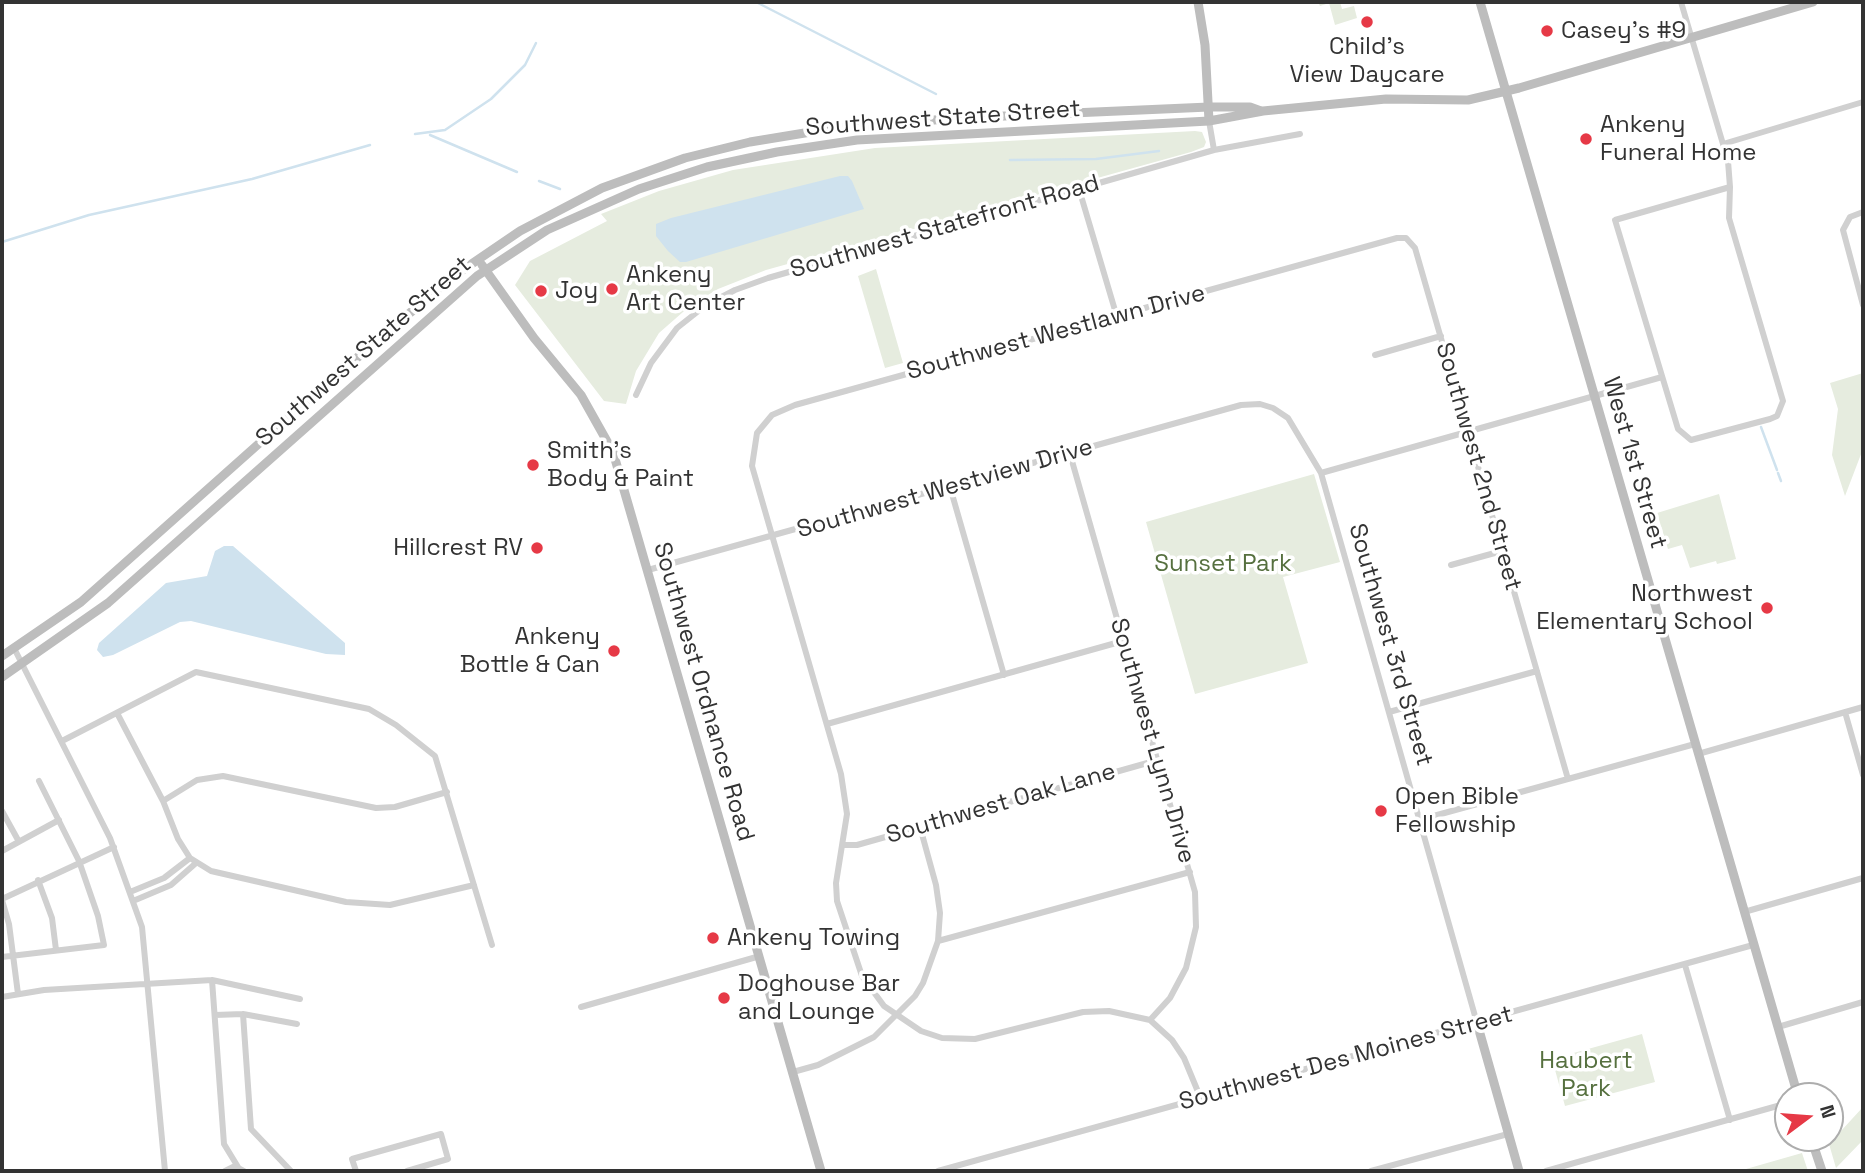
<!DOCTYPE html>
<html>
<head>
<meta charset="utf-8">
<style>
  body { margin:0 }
  #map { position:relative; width:1865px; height:1173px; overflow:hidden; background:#fff; font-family:"Space Grotesk",sans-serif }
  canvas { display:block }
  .frame { position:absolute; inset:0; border:4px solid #333; pointer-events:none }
  .north { position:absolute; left:1774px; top:1082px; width:70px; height:70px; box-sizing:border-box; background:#fff; border:2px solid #adadad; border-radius:50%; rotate:74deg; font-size:19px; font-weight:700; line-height:28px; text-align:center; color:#333 }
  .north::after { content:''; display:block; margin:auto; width:24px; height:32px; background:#e63946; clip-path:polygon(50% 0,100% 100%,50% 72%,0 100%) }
</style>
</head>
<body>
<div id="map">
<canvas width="1865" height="1173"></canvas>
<div class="frame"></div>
<div class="north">N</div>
</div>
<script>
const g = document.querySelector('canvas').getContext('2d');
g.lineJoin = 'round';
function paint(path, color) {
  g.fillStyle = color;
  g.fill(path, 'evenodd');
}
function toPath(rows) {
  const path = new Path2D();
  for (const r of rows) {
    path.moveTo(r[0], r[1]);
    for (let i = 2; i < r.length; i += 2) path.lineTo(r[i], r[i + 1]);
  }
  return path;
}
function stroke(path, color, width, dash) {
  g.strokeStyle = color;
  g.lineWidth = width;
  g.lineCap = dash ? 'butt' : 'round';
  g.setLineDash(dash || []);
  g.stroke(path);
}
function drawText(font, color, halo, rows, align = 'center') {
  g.font = font + ' "Space Grotesk",sans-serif';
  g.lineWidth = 7;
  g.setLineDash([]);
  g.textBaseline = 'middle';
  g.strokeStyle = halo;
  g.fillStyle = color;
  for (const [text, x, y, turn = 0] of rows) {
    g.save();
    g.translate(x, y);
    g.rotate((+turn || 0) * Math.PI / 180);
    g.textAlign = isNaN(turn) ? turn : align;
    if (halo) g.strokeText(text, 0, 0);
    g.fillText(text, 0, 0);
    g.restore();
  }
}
const green = toPath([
  [1318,2,1340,2,1342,9,1354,6,1357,18,1335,25,1329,3,1320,6],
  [1195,131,1202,132,1206,142,1204,147,1191,152,766,270,718,289,691,305,659,333,636,371,626,404,604,401,515,285,530,261,607,221,601,214,659,191,733,170,875,148],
  [876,269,903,363,885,368,858,276],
  [1863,373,1863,449,1845,496,1832,455,1838,409,1830,383],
  [1314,474,1340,562,1283,577,1308,663,1195,694,1146,522],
  [1719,494,1736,559,1717,564,1716,561,1690,568,1682,545,1668,549,1657,513],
  [1642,1034,1655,1082,1565,1106,1552,1059],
  [1863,1107,1863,1140,1836,1168,1829,1144],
  [1802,1153,1808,1171,1739,1171]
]);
const water = toPath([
  [840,176,848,176,852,181,864,209,686,262,680,262,668,251,656,236,656,224,671,218],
  [224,546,233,546,345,643,345,655,326,654,191,621,180,622,113,655,103,657,97,650,99,643,166,583,207,576,215,551]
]);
const stream = toPath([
  [756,2,936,94],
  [415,134,445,130,491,99,525,65,536,43],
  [430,135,517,172],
  [1010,160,1096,159,1159,151],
  [539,181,560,189],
  [2,242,89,215,252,179,370,145],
  [1761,427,1777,470],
  [1778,473,1781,481]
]);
const street = toPath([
  [1681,2,1728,161,1730,187,1729,218,1783,401,1777,416,1770,419,1691,440,1678,429,1615,220,1730,187],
  [1209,121,1214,150],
  [1723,144,1863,102],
  [1079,189,1117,317],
  [1863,212,1850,217,1843,230,1863,305],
  [1375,355,1441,336],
  [636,395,651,363,677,328,706,305,735,290,768,278,1214,150,1300,134],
  [1070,454,1195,892,1196,927,1186,968,1170,998,1150,1020],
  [1321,473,1662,377],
  [950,487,1004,675],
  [1451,565,1502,551],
  [648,570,1241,405,1260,404,1273,408,1288,418,1321,473,1477,1023],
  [14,648,110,838,142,927,165,1171],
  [1389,712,1537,671],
  [1845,712,1863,775],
  [117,713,163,801,178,839,190,858,211,871,346,902,390,905,474,885],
  [827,724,1123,641],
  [62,741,196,672,369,709,396,725,435,756,492,945],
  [1698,754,1863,707],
  [163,801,197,780,223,776,376,808,395,807,447,792],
  [2,811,18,840],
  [1419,820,1695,744],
  [843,845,857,845,1158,760],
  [2,851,59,820],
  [38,880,52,918,56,950],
  [130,892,164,878,190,858],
  [2,899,114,847],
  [2,900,9,924,18,994],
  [133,901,171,885,196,863],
  [1744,912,1863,878],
  [938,941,1190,872],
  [2,957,104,945,98,916,79,861,39,781],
  [1685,965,1730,1120],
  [212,980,300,999],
  [2,997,44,990,212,980,224,1144,238,1167],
  [581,1007,760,956],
  [243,1014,251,1129,291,1171],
  [215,1015,243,1014,297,1024],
  [1778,1027,1863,1002],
  [793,1072,818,1065,874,1037,915,996,923,983,938,941,940,913,936,885,920,827],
  [1201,1099,1184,1058,1172,1040,1150,1020,1109,1011,1083,1012,975,1039,942,1038,921,1031,884,1006,862,976,837,901,836,883,847,814,841,774,752,466,757,433,772,415,795,405,1397,238,1406,238,1415,248,1568,779],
  [225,1171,235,1166,244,1171],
  [356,1171,352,1159,441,1134,448,1159,407,1171],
  [938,1171,1753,945],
  [1371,1171,1508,1134],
  [1546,1171,1788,1103]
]);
const secondary = toPath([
  [1198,2,1205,45,1209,121],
  [1480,2,1798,1096],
  [482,265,534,338,581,395,613,452,821,1171],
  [2,656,81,602,318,391,451,278,520,231,602,188,685,158,750,142,835,128,959,118,1209,107,1250,107,1261,111],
  [2,677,108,603,477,276,547,230,639,189,707,167,777,152,857,140,1209,121,1263,111,1386,99,1468,100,1519,88,1813,2],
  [1477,1023,1519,1171],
  [1811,1138,1822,1171]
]);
const markers = [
  [1367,22,7,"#e63946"],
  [1547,31,7,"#e63946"],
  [1586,139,7,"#e63946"],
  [612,289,7,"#e63946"],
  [541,291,7,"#e63946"],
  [533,465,7,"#e63946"],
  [537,548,7,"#e63946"],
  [1767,608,7,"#e63946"],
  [614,651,7,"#e63946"],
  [1381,811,7,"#e63946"],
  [713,938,7,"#e63946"],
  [724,998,7,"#e63946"]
];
const poiNames = [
  ["Casey's #9",1561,31],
  ["Child's",1367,47,"center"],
  ["View Daycare",1367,75,"center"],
  ["Ankeny",1600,125],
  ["Funeral Home",1600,153],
  ["Ankeny",626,275],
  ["Art Center",626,303],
  ["Joy",555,291],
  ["Smith's",547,451],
  ["Body & Paint",547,479],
  ["Hillcrest RV",523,548,"right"],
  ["Northwest",1753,594,"right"],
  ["Elementary School",1753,622,"right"],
  ["Ankeny",600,637,"right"],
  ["Bottle & Can",600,665,"right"],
  ["Open Bible",1395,797],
  ["Fellowship",1395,825],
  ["Ankeny Towing",727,938],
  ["Doghouse Bar",738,984],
  ["and Lounge",738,1012]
];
const streetNames = [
  ["Southwest State Street",943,119,-4],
  ["Southwest Statefront Road",945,227,-16],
  ["Southwest Westlawn Drive",1056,333,-15],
  ["Southwest State Street",364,352,-41],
  ["West 1st Street",1634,463,74],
  ["Southwest 2nd Street",1478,467,74],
  ["Southwest Westview Drive",945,489,-16],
  ["Southwest 3rd Street",1390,645,74],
  ["Southwest Ordnance Road",703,692,74],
  ["Southwest Lynn Drive",1152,741,74],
  ["Southwest Oak Lane",1001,804,-16],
  ["Southwest Des Moines Street",1346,1059,-15]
];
const parkNames = [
  ["Sunset Park",1223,564],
  ["Haubert",1586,1061],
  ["Park",1586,1089]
];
paint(green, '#e6ecdf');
paint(water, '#cfe2ee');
stroke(stream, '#cfe2ee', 2.5);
stroke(street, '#d0d0d0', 6);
stroke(secondary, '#bdbdbd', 9);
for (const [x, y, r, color] of markers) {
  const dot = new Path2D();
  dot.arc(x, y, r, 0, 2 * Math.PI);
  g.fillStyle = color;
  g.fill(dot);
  stroke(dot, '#fff', 2.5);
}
drawText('24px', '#333', '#fff', poiNames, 'left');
drawText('24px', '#333', '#fff', streetNames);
drawText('24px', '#56703f', '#fff', parkNames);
</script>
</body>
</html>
